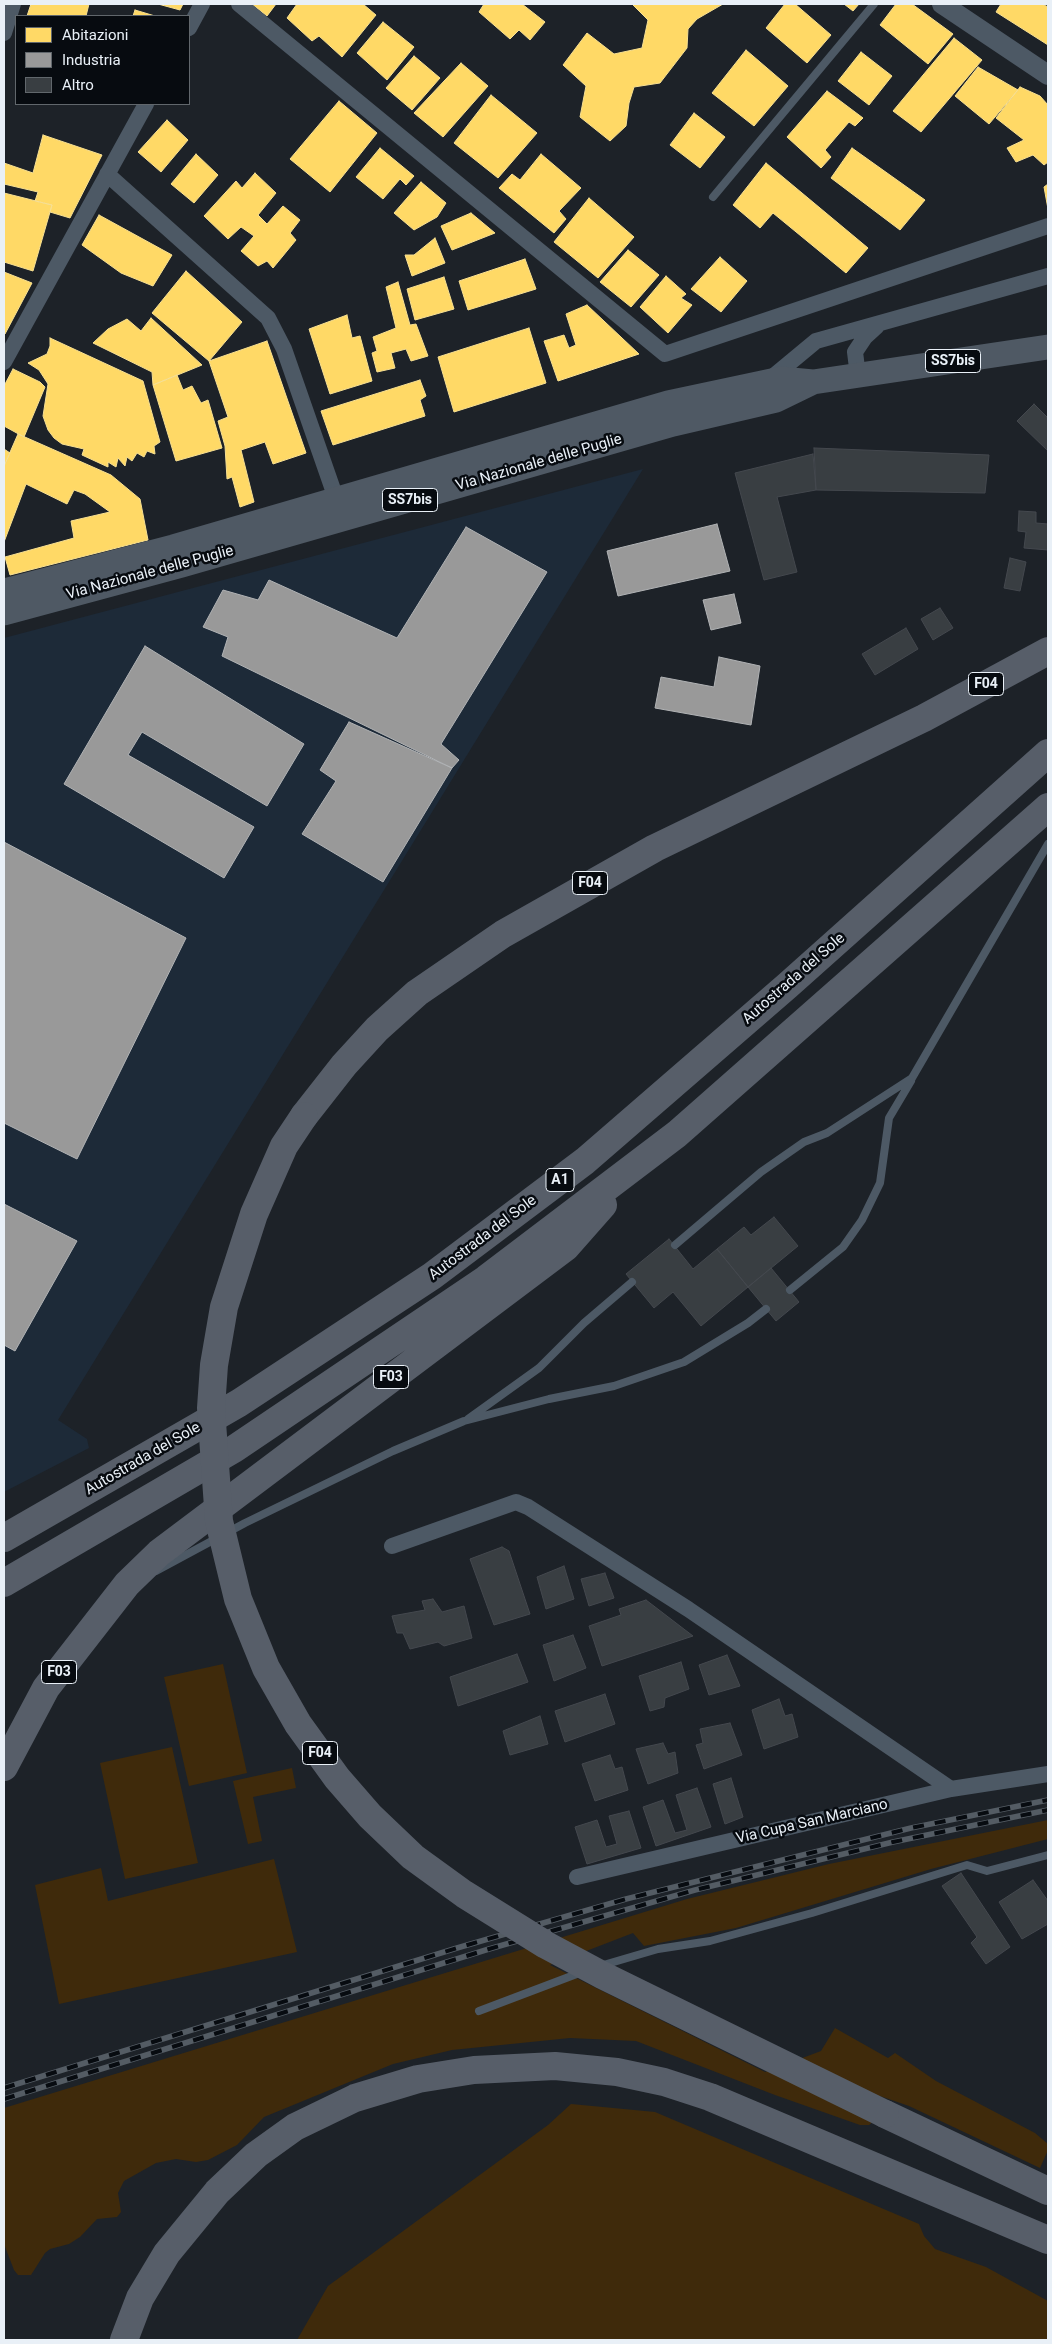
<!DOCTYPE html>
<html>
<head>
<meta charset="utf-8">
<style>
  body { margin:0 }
  #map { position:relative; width:1052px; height:2344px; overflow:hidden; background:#1d2228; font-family:Roboto,sans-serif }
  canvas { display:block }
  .frame { position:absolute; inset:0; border:5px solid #e9f0f7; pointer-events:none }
  .legend { position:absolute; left:15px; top:15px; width:175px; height:90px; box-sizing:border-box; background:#070b10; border:1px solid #61676c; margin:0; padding:6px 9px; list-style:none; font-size:15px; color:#e9f0f7 }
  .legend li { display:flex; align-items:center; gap:10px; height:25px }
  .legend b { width:25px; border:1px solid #61676c }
</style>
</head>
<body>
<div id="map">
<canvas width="1052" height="2344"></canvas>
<div class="frame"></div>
<ul class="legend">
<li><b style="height:14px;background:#ffd966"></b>Abitazioni</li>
<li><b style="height:14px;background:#999"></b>Industria</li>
<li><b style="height:14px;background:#393e42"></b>Altro</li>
</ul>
</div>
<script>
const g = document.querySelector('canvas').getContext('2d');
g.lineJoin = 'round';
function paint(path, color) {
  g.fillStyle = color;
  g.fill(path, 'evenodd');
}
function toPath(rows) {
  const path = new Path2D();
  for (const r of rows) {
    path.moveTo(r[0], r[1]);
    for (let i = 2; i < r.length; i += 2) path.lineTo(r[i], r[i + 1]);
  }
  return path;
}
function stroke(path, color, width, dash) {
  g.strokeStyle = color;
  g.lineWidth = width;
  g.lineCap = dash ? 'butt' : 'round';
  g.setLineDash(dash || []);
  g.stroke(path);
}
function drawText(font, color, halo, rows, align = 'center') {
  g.font = font + ' Roboto,sans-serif';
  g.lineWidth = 5;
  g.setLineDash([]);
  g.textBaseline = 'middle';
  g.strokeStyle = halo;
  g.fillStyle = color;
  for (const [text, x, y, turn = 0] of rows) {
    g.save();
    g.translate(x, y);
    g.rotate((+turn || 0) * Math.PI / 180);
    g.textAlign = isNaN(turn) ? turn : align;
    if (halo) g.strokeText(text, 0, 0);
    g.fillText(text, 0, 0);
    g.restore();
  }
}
const built = toPath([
  [643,469,58,1420,87,1439,89,1448,4,1492,4,638]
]);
const green = toPath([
  [223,1664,247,1773,189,1786,164,1677],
  [172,1747,198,1863,125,1879,100,1763],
  [292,1768,296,1788,253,1797,262,1841,248,1844,233,1781],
  [1048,1820,1048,1839,931,1869,736,1928,644,1946,633,1933,550,1965,765,2072,821,2051,835,2028,888,2058,895,2053,936,2081,1035,2133,1048,2144,1048,2150,1040,2168,909,2106,880,2096,874,2121,869,2125,860,2125,775,2095,636,2041,570,2038,452,2050,393,2064,264,2117,237,2145,208,2160,196,2162,176,2159,156,2163,124,2181,118,2193,121,2212,117,2217,97,2219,80,2237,69,2244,50,2249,45,2253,31,2275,18,2275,14,2270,4,2244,4,2108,687,1899,829,1864],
  [274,1859,297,1952,59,2004,35,1885,101,1868,108,1901],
  [571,2104,655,2112,919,2224,924,2236,935,2249,986,2267,1048,2301,1048,2340,297,2340,328,2286,548,2125]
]);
const homes = toPath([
  [31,4,89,4,86,16,27,16,31,4],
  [158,4,183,4,180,10,158,4],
  [252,4,276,4,267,16,252,4],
  [297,4,363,4,376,15,342,57,319,36,312,41,287,18,297,4],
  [484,4,522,4,545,22,530,40,519,30,510,39,479,12,484,4],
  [632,4,723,4,697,19,688,29,687,48,660,83,634,87,629,103,626,126,610,141,580,117,586,86,563,65,587,33,614,54,642,48,648,20,632,4],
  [785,4,795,4,831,35,807,63,766,28,785,4],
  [844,4,859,4,853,11,844,4],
  [896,4,912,4,953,34,928,64,880,25,896,4],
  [1001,4,1042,4,1048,7,1048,45,996,12,1001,4],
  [135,10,155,16,133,16,135,10],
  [383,22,414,47,387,80,357,53,383,22],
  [954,38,982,60,921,132,893,111,954,38],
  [746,50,788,86,754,126,712,93,746,50],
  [861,52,892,76,869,105,838,81,861,52],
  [414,56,440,78,412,110,386,88,414,56],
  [461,63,488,86,443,137,414,113,461,63],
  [978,67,1018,90,989,124,955,96,978,67],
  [1020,87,1040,96,1048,105,1048,162,1044,165,1033,155,1016,162,1007,148,1024,140,996,118,1020,87],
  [827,91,863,118,855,126,849,122,825,150,831,157,821,168,787,137,827,91],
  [491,95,537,133,498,178,454,143,491,95],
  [339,101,377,133,330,192,290,159,339,101],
  [694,113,725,137,700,168,670,145,694,113],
  [167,120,188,140,161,172,138,152,167,120],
  [43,135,102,155,70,218,50,212,52,205,35,201,38,192,4,184,4,163,33,173,43,135],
  [380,148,414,176,406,185,400,179,383,199,356,177,380,148],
  [852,148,925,200,900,230,831,178,852,148],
  [196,154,218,175,194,203,171,184,196,154],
  [541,154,581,188,559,211,566,219,554,233,499,188,512,174,520,180,541,154],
  [766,163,868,248,846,273,773,213,760,228,733,205,766,163],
  [255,173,276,193,258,215,267,224,283,206,300,220,290,233,296,240,273,268,267,261,258,266,241,251,254,236,241,227,228,239,204,216,236,181,242,188,255,173],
  [421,182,446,203,437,217,414,230,394,213,421,182],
  [1048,184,1048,209,1044,187,1048,184],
  [4,193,52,205,33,271,4,262,4,193],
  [589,198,634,237,598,278,554,242,589,198],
  [471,213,495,233,452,250,441,226,471,213],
  [99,215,172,255,153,286,121,273,82,245,99,215],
  [435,238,445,263,412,276,405,255,414,255,435,238],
  [628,250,659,275,631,307,600,282,628,250],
  [720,257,747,281,721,312,691,289,720,257],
  [525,259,536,289,468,310,459,281,525,259],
  [186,271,242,322,209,361,152,313,186,271],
  [4,272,32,283,5,334,4,334,4,272],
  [666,276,686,294,681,298,692,305,668,333,640,307,666,276],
  [444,277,454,309,415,320,407,289,444,277],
  [398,282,410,325,416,324,428,356,411,361,406,349,391,353,395,368,377,372,372,353,377,351,373,337,396,328,386,287,398,282],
  [587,305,639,354,558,381,544,341,564,335,569,348,576,345,566,314,587,305],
  [347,315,352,338,360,336,372,381,330,394,309,329,347,315],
  [151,318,202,365,153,385,152,372,93,343,108,329,127,319,141,331,151,318],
  [529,328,546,383,454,412,438,357,529,328],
  [50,338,143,381,160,442,154,446,155,454,147,451,144,457,137,453,132,461,127,457,125,466,118,458,116,467,108,462,108,467,82,455,84,449,62,444,54,438,48,430,43,416,48,384,39,370,28,363,47,354,50,346,50,338],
  [267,341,306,453,273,464,265,442,241,450,254,502,240,507,232,477,227,479,225,446,218,421,228,417,209,361,267,341],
  [13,369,40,382,45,387,24,437,4,426,4,386,13,369],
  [177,375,183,390,192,386,201,403,208,400,222,448,176,461,153,385,177,375],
  [420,380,426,396,420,400,425,416,333,445,321,411,420,380],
  [18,434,111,475,140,499,148,540,10,575,5,557,74,538,71,521,110,512,85,494,74,490,67,504,26,484,4,542,4,466,18,434],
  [4,449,10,453,4,466,4,449]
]);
const industry = toPath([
  [717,524,730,571,618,596,607,551,717,524],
  [466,527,547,572,441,744,459,760,452,768,222,656,228,637,203,627,223,590,258,600,269,580,397,638,466,527],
  [734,594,741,623,711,630,703,600,734,594],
  [145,646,304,744,267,806,142,732,128,755,254,827,224,878,64,784,145,646],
  [719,657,760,666,751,725,655,708,661,677,714,687,719,657],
  [349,722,452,768,383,882,302,834,336,781,320,770,349,722],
  [4,842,186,938,77,1159,4,1123,4,842],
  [4,1204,77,1241,15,1351,4,1345,4,1204]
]);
const building = toPath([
  [1034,404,1048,418,1048,451,1017,421,1034,404],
  [814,448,989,455,985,493,816,490,814,448],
  [813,454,816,490,777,497,797,572,764,580,735,473,813,454],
  [1019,511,1036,512,1036,523,1048,524,1048,550,1024,548,1026,532,1018,531,1019,511],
  [1010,558,1026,562,1020,591,1004,588,1010,558],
  [940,608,953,628,933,640,921,619,940,608],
  [906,628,918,649,875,675,862,654,906,628],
  [774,1217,798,1246,748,1287,717,1249,744,1227,751,1235,774,1217],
  [669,1239,693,1269,717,1249,748,1287,701,1326,673,1292,654,1308,626,1274,669,1239],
  [771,1268,799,1302,776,1321,748,1287,771,1268],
  [502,1547,509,1551,530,1614,494,1625,470,1559,502,1547],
  [564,1566,574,1599,546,1609,537,1577,564,1566],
  [605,1573,614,1598,589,1606,581,1579,605,1573],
  [433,1599,442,1612,464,1606,472,1638,444,1646,438,1642,410,1649,403,1633,397,1633,392,1616,425,1610,422,1601,433,1599],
  [646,1600,693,1636,602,1666,589,1626,621,1615,619,1609,646,1600],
  [573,1635,586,1668,554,1681,543,1645,573,1635],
  [517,1654,528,1682,458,1706,450,1677,517,1654],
  [727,1655,740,1686,709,1695,699,1665,727,1655],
  [681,1662,689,1689,665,1698,664,1707,650,1711,639,1676,681,1662],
  [605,1694,615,1724,565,1742,555,1711,605,1694],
  [779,1699,785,1716,792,1714,798,1737,764,1749,752,1710,779,1699],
  [540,1716,548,1744,510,1755,503,1731,540,1716],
  [730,1723,742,1755,704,1769,696,1745,703,1743,700,1729,730,1723],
  [663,1743,668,1754,675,1752,678,1773,648,1784,636,1749,663,1743],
  [610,1755,615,1769,622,1767,628,1790,595,1801,582,1764,610,1755],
  [731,1778,743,1817,725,1824,713,1784,731,1778],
  [697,1788,711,1827,656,1846,643,1807,663,1800,675,1833,687,1830,676,1795,697,1788],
  [629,1811,641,1848,587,1864,575,1827,597,1820,606,1847,617,1844,609,1816,629,1811],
  [961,1873,1010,1947,986,1964,971,1943,977,1937,942,1886,961,1873],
  [1033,1880,1048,1901,1048,1924,1022,1939,999,1902,1033,1880]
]);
const service = toPath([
  [713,197,874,4],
  [675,1245,761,1172,804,1142,827,1133,912,1078,1048,844],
  [790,1290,843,1247,862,1220,880,1183,889,1118,911,1081],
  [468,1419,539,1368,584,1323,632,1282],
  [156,1571,245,1523,393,1451,464,1421,549,1399,614,1386,684,1362,748,1323,766,1309],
  [600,1966,658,1949,710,1941,812,1913,967,1865,987,1871,1048,1855],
  [479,2011,582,1972]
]);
const minor = toPath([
  [239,4,665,354,1048,226],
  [189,28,202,4],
  [4,33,13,4],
  [107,174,268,318,284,349,339,507],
  [4,362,146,104],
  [858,376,855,352,865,337,877,326],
  [769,380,816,341,1048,276],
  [392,1546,516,1502,528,1507,688,1609,951,1789],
  [577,1877,951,1789,1048,1774]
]);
const tertiary = toPath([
  [942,4,1048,75]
]);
const primary = toPath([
  [4,591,173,547,668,403,781,379,813,382,1048,347],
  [4,613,182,565,673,424,776,400,811,383]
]);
const motorway = toPath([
  [304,1116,344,1065,377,1029,417,993,503,934,655,848,924,718,1048,651],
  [4,1538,239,1403,432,1276,585,1161,787,986,1048,753],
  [4,1583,234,1449,486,1279,677,1134,1048,807],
  [4,1767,46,1688,127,1584,159,1553,566,1247,603,1205],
  [885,2114,1048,2191],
  [124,2340,140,2298,167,2253,217,2192,256,2155,295,2127,355,2098,418,2079,474,2070,555,2066,617,2072,664,2082,710,2097,1048,2240]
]);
const rail = toPath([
  [4,2088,457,1948,626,1899,911,1828,1048,1800],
  [4,2099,489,1949,695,1890,893,1842,1048,1810]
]);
const motorwayBridge = toPath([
  [304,1116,284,1146,254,1214,224,1307,214,1365,211,1408,219,1521,238,1599,266,1668,298,1724,337,1778,370,1816,413,1857,464,1894,546,1945,602,1975,885,2114]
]);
const shields = [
  [953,361,55],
  [410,500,55],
  [986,684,35],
  [590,883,35],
  [560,1180,28],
  [391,1377,35],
  [59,1672,35],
  [320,1753,35]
];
const shieldNames = [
  ["SS7bis",953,361],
  ["SS7bis",410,500],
  ["F04",986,684],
  ["F04",590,883],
  ["A1",560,1180],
  ["F03",391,1377],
  ["F03",59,1672],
  ["F04",320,1753]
];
const streetNames = [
  ["Via Nazionale delle Puglie",539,463,-16],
  ["Via Nazionale delle Puglie",150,573,-15],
  ["Autostrada del Sole",794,979,-41],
  ["Autostrada del Sole",483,1238,-37],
  ["Autostrada del Sole",143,1459,-30],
  ["Via Cupa San Marciano",812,1822,-13]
];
paint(built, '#1d2a38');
paint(green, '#3f2a0b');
paint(homes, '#ffd966');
stroke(homes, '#f8e092', 1);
paint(industry, '#999');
stroke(industry, '#b1b3b5', 1);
paint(building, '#393e42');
stroke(building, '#44484e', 1);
stroke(service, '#4d5965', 8);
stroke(minor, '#4d5965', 16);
stroke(tertiary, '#4d5965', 20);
stroke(primary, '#4f5964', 25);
stroke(motorway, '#575e69', 28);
stroke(rail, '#545c64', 5.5);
stroke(rail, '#070b10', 4, [11]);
stroke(motorwayBridge, '#575e69', 28);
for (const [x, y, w] of shields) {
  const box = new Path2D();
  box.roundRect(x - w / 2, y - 11.5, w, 23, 4);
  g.fillStyle = '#070b10';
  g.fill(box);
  stroke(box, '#e9f0f7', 1);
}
drawText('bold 14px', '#e9f0f7', null, shieldNames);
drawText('15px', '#e9f0f7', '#070b10', streetNames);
</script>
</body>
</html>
